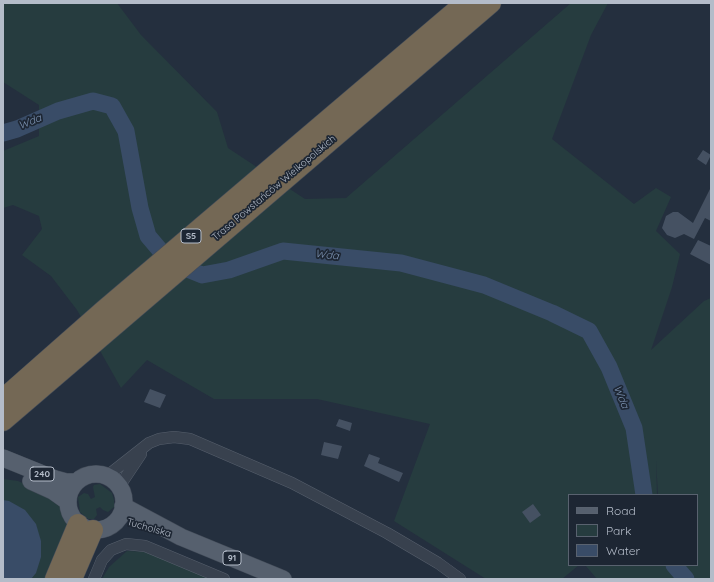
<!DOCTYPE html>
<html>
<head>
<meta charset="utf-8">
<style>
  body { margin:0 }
  #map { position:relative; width:714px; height:582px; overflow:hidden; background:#242f3e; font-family:Quicksand,sans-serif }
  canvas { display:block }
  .frame { position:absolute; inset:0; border:4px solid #b4bcc9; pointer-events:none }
  .legend { position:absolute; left:568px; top:494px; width:130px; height:72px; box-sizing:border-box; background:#1d2633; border:1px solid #59626f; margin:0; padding:5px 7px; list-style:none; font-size:12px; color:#b4bcc9 }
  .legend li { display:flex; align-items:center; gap:8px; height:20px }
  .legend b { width:20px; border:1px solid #59626f }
</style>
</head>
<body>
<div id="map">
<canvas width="714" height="582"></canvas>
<div class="frame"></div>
<ul class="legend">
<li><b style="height:5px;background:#56606e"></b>Road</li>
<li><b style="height:11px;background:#263c3f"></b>Park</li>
<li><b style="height:11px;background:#394c67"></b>Water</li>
</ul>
</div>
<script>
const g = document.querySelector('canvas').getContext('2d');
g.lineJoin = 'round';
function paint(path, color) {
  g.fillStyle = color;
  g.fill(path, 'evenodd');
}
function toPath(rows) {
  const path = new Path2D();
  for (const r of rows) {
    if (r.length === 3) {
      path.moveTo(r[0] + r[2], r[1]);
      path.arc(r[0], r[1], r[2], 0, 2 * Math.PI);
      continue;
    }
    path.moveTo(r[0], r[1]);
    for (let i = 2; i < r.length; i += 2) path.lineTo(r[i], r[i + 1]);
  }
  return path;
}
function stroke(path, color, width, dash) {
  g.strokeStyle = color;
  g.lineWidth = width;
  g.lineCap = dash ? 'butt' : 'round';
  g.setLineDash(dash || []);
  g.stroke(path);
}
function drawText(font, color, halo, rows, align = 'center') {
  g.font = font + ' Quicksand,sans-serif';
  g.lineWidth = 3.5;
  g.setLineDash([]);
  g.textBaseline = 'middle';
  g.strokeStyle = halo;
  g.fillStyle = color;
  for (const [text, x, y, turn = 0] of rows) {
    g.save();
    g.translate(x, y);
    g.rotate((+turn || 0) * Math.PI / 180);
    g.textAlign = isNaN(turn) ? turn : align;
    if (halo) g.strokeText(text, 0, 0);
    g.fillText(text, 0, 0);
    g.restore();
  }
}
const green = toPath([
  [3,3,117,3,141,35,217,112,228,148,305,199,346,198,571,3,608,3,591,35,552,139,634,204,656,188,671,197,656,231,680,254,672,287,651,350,704,301,711,298,711,579,597,579,585,565,697,565,697,495,658,495,656,460,657,495,569,495,569,565,579,565,562,579,486,579,394,521,430,424,317,399,214,399,147,360,121,388,77,310,51,276,22,255,42,229,39,216,13,205,3,208,3,151,39,136,39,105,3,82],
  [3,479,18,481,60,500,69,531,50,579,3,579],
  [100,484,112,493,114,500,114,507,108,512,103,510,100,507,96,509,97,515,94,519,88,519,80,512,78,497,84,493,88,494,91,499,95,497,93,487,94,485],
  [127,551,152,552,215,579,102,579,109,567]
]);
const water = toPath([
  [3,500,9,501,25,510,36,524,41,541,41,557,36,573,31,579,3,579]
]);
const river = toPath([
  [3,133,17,129,58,111,93,101,112,106,126,131,140,208,148,236,170,262,202,275,229,270,283,251,401,263,484,285,552,313,589,331,609,367,634,428,644,495],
  [674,565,686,579]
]);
const building = toPath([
  [703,150,711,155,706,165,697,159],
  [711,187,711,221,705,218,694,239,684,234,675,238,667,235,662,228,666,216,673,212,678,212,693,223],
  [698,240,711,246,711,265,690,254],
  [150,389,166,395,160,408,144,402],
  [339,419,352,423,350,431,336,426],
  [324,442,342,446,338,459,321,455],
  [369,454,380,458,378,463,403,473,399,482,364,466],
  [533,504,541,515,530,523,522,512]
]);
const street = toPath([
  [107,476,149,443,159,439,174,437,190,439,292,483,387,533,438,563,460,579],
  [119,487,141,454],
  [94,579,102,560,111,550,126,544,145,546,224,579]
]);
const primary = toPath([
  [3,458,55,479,66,482,76,482],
  [96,502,28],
  [31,481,53,491,67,501],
  [123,506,181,537,283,579]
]);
const highway = toPath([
  [3,399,104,310,465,3],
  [3,421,491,3],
  [55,579,78,524],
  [72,579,93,530]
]);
const shields = [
  [191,236,20],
  [42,474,24],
  [232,558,18]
];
const shieldNames = [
  ["S5",191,236],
  ["240",42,474],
  ["91",232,558]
];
const streetNames = [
  ["Trasa Powstańców Wielkopolskich",274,188,-40],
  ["Tucholska",149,528,16]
];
const waterNames = [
  ["Wda",30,122,-22],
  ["Wda",327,255,6],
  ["Wda",621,397,68]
];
paint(green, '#263c3f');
paint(water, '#394c67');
stroke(river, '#394c67', 17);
paint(building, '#455162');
stroke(street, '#565f6c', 12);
stroke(primary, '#414a57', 18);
stroke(highway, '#434c59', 21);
stroke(street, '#38414e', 11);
stroke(primary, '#56606e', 17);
stroke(highway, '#746855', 20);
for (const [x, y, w] of shields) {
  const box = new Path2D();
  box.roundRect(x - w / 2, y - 7, w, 14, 3);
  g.fillStyle = '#1d2633';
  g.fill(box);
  stroke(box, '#b4bcc9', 1);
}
drawText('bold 9px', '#b4bcc9', null, shieldNames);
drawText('10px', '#b4bcc9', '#1d2633', streetNames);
drawText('italic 11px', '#7c92b1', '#1d2633', waterNames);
</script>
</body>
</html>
